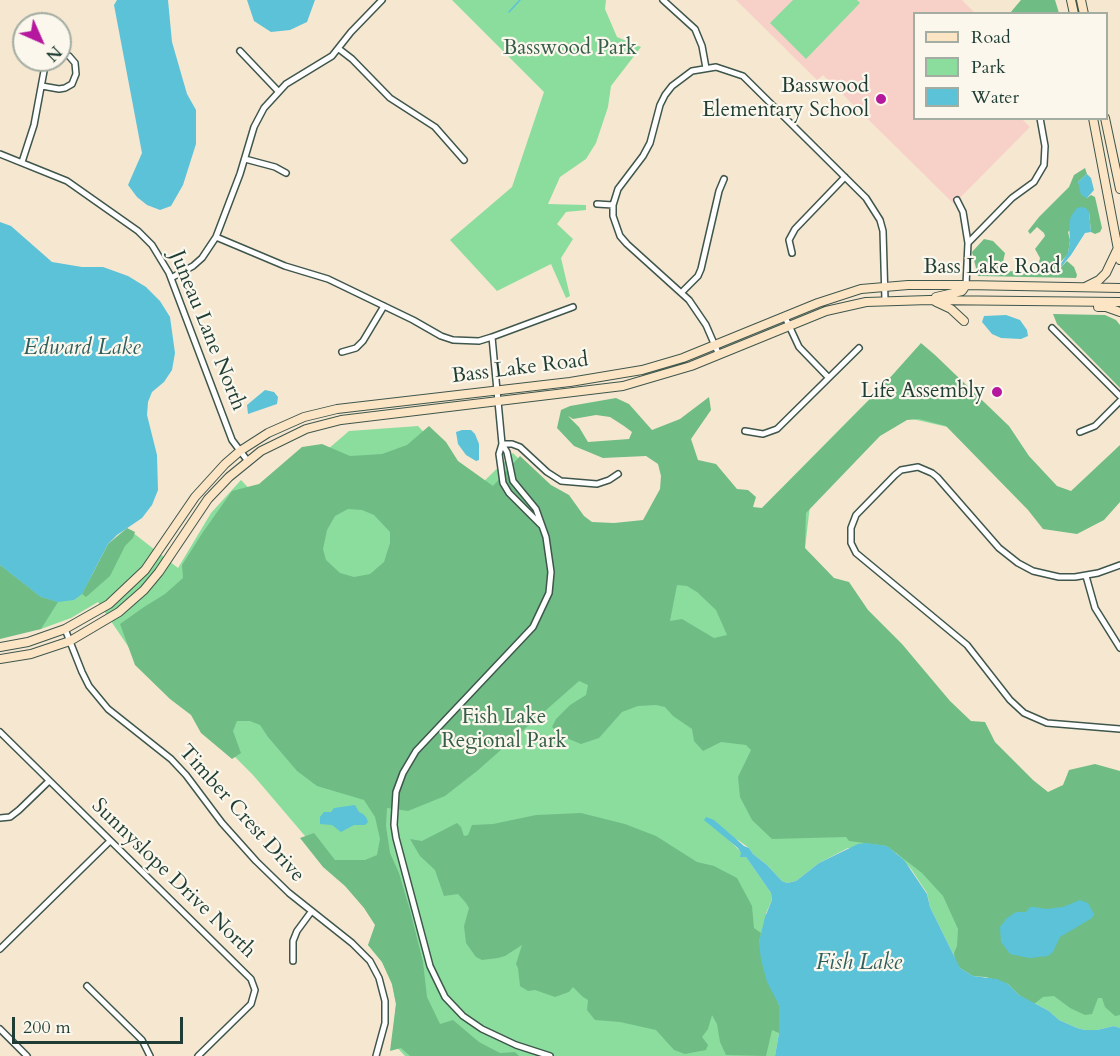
<!DOCTYPE html>
<html>
<head>
<meta charset="utf-8">
<style>
  body { margin:0 }
  #map { position:relative; width:1120px; height:1056px; overflow:hidden; background:#f6e7d1; font-family:Cardo,serif }
  canvas { display:block }
  .legend { position:absolute; left:913px; top:12px; width:195px; height:108px; box-sizing:border-box; background:#fbf7ec; border:2px solid #a3ada2; margin:0; padding:8px 10px; list-style:none; font-size:18px; color:#1f3d34 }
  .legend li { display:flex; align-items:center; gap:12px; height:30px }
  .legend b { width:30px; border:2px solid #a3ada2 }
  .north { position:absolute; left:12px; top:12px; width:60px; height:60px; box-sizing:border-box; background:#fbf7ec; border:2px solid #a3ada2; border-radius:50%; rotate:135deg; font-size:16px; font-weight:700; line-height:24px; text-align:center; color:#1f3d34 }
  .north::after { content:''; display:block; margin:auto; width:21px; height:27px; background:#b5179e; clip-path:polygon(50% 0,100% 100%,50% 72%,0 100%) }
  .scale { position:absolute; left:12px; top:1017px; width:171px; height:27px; box-sizing:border-box; border:3px solid #1f3d34; border-top:0; padding-left:8px; font-size:18px; line-height:21px; white-space:nowrap; color:#1f3d34; -webkit-text-stroke:4px #fbf7ec; paint-order:stroke }
</style>
</head>
<body>
<div id="map">
<canvas width="1120" height="1056"></canvas>
<ul class="legend">
<li><b style="height:8px;background:#fce5c4"></b>Road</li>
<li><b style="height:16px;background:#8bdd9e"></b>Park</li>
<li><b style="height:16px;background:#5bc2d8"></b>Water</li>
</ul>
<div class="north">N</div>
<div class="scale">200 m</div>
</div>
<script>
const g = document.querySelector('canvas').getContext('2d');
g.lineJoin = 'round';
function paint(path, color) {
  g.fillStyle = color;
  g.fill(path, 'evenodd');
}
function toPath(rows) {
  const path = new Path2D();
  for (const r of rows) {
    path.moveTo(r[0], r[1]);
    for (let i = 2; i < r.length; i += 2) path.lineTo(r[i], r[i + 1]);
  }
  return path;
}
function stroke(path, color, width, dash) {
  g.strokeStyle = color;
  g.lineWidth = width;
  g.lineCap = dash ? 'butt' : 'round';
  g.setLineDash(dash || []);
  g.stroke(path);
}
function drawText(font, color, halo, rows, align = 'center') {
  g.font = font + ' Cardo,serif';
  g.lineWidth = 4.5;
  g.setLineDash([]);
  g.textBaseline = 'middle';
  g.strokeStyle = halo;
  g.fillStyle = color;
  for (const [text, x, y, turn = 0] of rows) {
    g.save();
    g.translate(x, y);
    g.rotate((+turn || 0) * Math.PI / 180);
    g.textAlign = isNaN(turn) ? turn : align;
    if (halo) g.strokeText(text, 0, 0);
    g.fillText(text, 0, 0);
    g.restore();
  }
}
const built = toPath([
  [736,0,962,0,975,13,914,14,914,118,1022,119,1030,127,954,204,823,75,817,80]
]);
const green = toPath([
  [452,0,606,0,605,9,617,37,641,47,611,86,608,107,596,143,586,159,560,177,548,204,586,205,586,210,566,212,557,224,573,239,561,258,570,296,566,298,551,264,497,291,450,240,512,187,544,92],
  [793,0,857,0,860,3,806,59,770,23],
  [919,349,1093,523,952,428,908,418,871,437,811,497,805,548,1120,1013,1120,1028,1114,1026,1097,1030,1085,1030,1077,1028,1059,1020,1049,1011,1019,995,1008,984,986,977,973,976,960,968,930,907,927,893,911,869,896,853,848,848,819,863,796,881,787,883,782,881,767,865,753,854,749,848,738,840,725,836,746,857,771,893,772,900,766,913,779,1033,775,1056,405,1056,392,1042,396,1004,392,984,382,962,368,945,386,926,363,904,253,775,136,658,98,602,71,618,41,629,0,636,0,565,74,600,127,528,178,568,211,513,241,480,264,504,349,431,418,426,477,488,513,453,584,526,756,514]
]);
const forest = toPath([
  [1021,0,1055,0,1059,13,1010,13],
  [1085,168,1087,174,1078,182,1087,198,1091,195,1095,197,1102,228,1100,232,1095,234,1091,232,1089,212,1068,232,1070,240,1068,254,1058,265,1061,267,1067,261,1074,267,1077,275,1076,278,978,276,972,252,984,239,993,241,1005,253,1001,271,1037,272,1040,258,1035,249,1045,236,1044,233,1037,227,1030,234,1028,231,1039,217,1069,187,1074,175],
  [1053,314,1105,315,1116,320,1120,325,1120,388,1057,324],
  [921,343,935,355,1009,426,1029,456,1057,486,1071,491,1120,445,1120,502,1104,520,1077,534,1043,529,1028,510,946,426,919,419,907,420,880,436,806,513,805,548,834,578,849,582,868,610,902,644,950,701,971,721,985,722,995,742,1033,780,1048,792,1063,785,1069,770,1095,764,1120,771,1120,1015,1115,1016,1105,1007,1102,998,1098,998,1092,1014,1085,1015,1070,1008,1054,996,1043,997,1034,1004,1019,995,1008,984,986,977,973,976,960,968,955,962,954,953,957,946,958,929,943,896,922,873,887,846,849,841,846,837,772,839,752,820,740,797,738,777,751,750,746,745,721,742,703,751,694,741,692,729,673,716,665,707,656,705,638,706,622,712,599,738,581,744,564,737,552,727,556,719,570,705,586,695,588,685,579,681,477,771,445,796,408,811,387,808,386,826,390,853,399,873,410,910,423,962,427,997,440,1024,453,1020,479,1042,500,1053,515,1052,519,1056,410,1056,401,1048,390,1051,396,1004,392,984,382,962,368,945,375,925,364,908,345,886,323,867,300,838,314,833,335,860,365,860,377,855,380,839,375,817,364,800,317,786,297,771,268,737,260,725,250,721,237,721,233,731,241,753,232,759,201,733,191,715,170,699,135,665,120,624,144,607,165,594,183,578,182,565,203,532,232,491,259,484,302,447,322,444,350,456,382,454,407,445,429,426,446,442,458,461,493,486,520,456,551,485,569,495,584,516,592,522,614,523,643,520,660,489,661,476,658,464,646,456,603,458,574,446,557,428,561,410,570,406,616,398,629,404,652,430,680,419,709,397,711,410,691,439,698,460,716,464,737,489,748,490,756,497,753,507,762,508,879,390],
  [596,415,610,417,624,426,632,432,629,439,588,442,579,427,568,416,573,419],
  [348,509,362,510,374,515,390,532,390,543,384,562,370,574,354,577,340,573,326,560,323,549,327,530,335,516],
  [677,585,687,586,697,592,716,610,727,635,714,638,682,619,670,621],
  [127,528,135,532,133,538,125,546,110,576,86,597,82,594,108,544],
  [0,565,41,597,58,602,41,629,0,639],
  [581,813,625,824,656,836,697,862,714,866,737,878,752,906,754,928,761,933,759,942,779,1005,779,1033,772,1030,766,1056,726,1055,720,1042,717,1024,712,1015,708,1029,702,1037,708,1045,706,1050,685,1054,674,1050,656,1030,620,1022,595,1020,587,1010,588,1000,583,997,573,987,569,992,555,997,535,990,528,991,520,986,518,968,516,964,522,945,505,956,498,958,482,960,476,957,466,943,464,926,469,908,466,903,458,894,444,896,435,870,420,856,410,839,422,841,457,823,461,827,464,836,468,835,472,825,493,824,536,815]
]);
const water = toPath([
  [117,0,168,0,172,42,187,94,196,110,196,144,183,185,171,206,160,210,147,205,137,197,128,185,142,153,114,5],
  [247,0,315,0,307,22,290,30,271,32,254,21],
  [1087,174,1091,178,1094,190,1087,198,1081,195,1078,182],
  [1081,207,1086,208,1089,212,1091,232,1085,233,1071,255,1061,267,1058,268,1068,253,1070,240,1069,225,1071,216,1077,208],
  [0,222,11,226,52,262,82,267,103,267,128,276,146,287,160,301,170,317,175,353,172,370,164,382,152,392,148,402,147,415,157,455,158,490,152,505,142,518,117,535,108,544,82,594,74,600,58,602,41,597,0,565],
  [1006,315,1020,320,1027,330,1028,336,1021,339,1001,338,992,334,982,322,984,316],
  [265,390,274,392,278,397,277,404,248,414,247,405],
  [462,430,471,430,475,434,479,444,479,460,476,461,466,455,458,444,456,432],
  [355,805,359,812,363,814,366,817,368,822,365,825,354,825,341,832,332,825,320,824,320,817,324,812,331,812,334,808],
  [706,817,714,820,744,846,749,848,753,854,767,865,782,881,787,883,796,881,819,863,858,844,866,843,887,846,904,860,927,894,930,907,960,968,973,976,997,979,1008,984,1019,995,1049,1011,1059,1020,1077,1028,1085,1030,1097,1030,1114,1026,1120,1028,1120,1056,775,1056,779,1033,779,1005,767,982,761,960,759,942,765,917,772,900,771,893,746,857,740,857,741,853,738,848,704,820],
  [1080,900,1088,903,1094,914,1092,918,1060,937,1053,952,1048,956,1029,958,1010,954,1001,942,1000,927,1007,918,1016,912,1026,912,1030,907,1034,907,1046,909,1063,907]
]);
const stream = toPath([
  [509,12,520,0]
]);
const minor = toPath([
  [663,0,695,29,702,46,706,68],
  [339,49,352,59,390,98,435,127,464,160],
  [240,51,278,91],
  [42,86,59,89,65,88,72,84,76,74,75,63,69,56,60,53],
  [0,154,67,181,138,231,152,245,169,273,232,440,247,460],
  [245,159,275,167,286,173],
  [22,162,34,125,44,71,48,60],
  [957,200,963,212,968,243],
  [597,204,613,205],
  [216,237,285,266,328,279,413,320,441,336,453,340,479,341,492,337,573,307],
  [792,253,789,240,795,229,845,177],
  [171,278,193,266,202,258,216,237,240,174,254,127,264,108,286,84,332,56,351,32,382,0],
  [966,285,968,243,1012,198,1034,182,1044,165,1045,146,1040,118],
  [682,292,698,276,701,269,719,191,724,179],
  [785,317,799,347,828,377],
  [1052,328,1120,396],
  [492,337,502,444,507,452,513,481,536,509,546,537,551,572,549,593,533,627,416,751,403,773,396,792,394,825,396,838,430,966,445,997,463,1016,482,1029,516,1045,550,1056],
  [342,352,356,348,363,341,384,306],
  [719,355,706,325,689,300,627,244,620,236,613,216,613,205,618,189,643,156,650,143,660,105,665,95,672,86,692,71,716,67,743,76,866,198,880,220,883,231,885,300],
  [745,431,763,434,777,429,859,348],
  [1080,432,1095,426,1120,401],
  [502,444,512,444,520,447,547,472,561,481,597,484,609,480,618,474],
  [502,444,499,454,503,483,509,493,541,525],
  [1120,565,1098,573,1075,577,1059,577,1033,571,1018,563,999,548,937,477,932,473,918,467,901,470,895,475,856,515,851,528,851,543,856,553,967,645,1010,700,1024,713,1047,723,1120,729],
  [1086,576,1095,608,1120,648],
  [65,629,82,672,89,686,108,709,171,759,186,775,222,823,256,861,289,893,352,943,370,961,379,978,385,1001,385,1023,376,1056],
  [0,732,251,979,255,990,251,1004,198,1056],
  [0,818,10,817,19,810,49,781],
  [0,949,110,841],
  [293,961,293,941,297,931,311,912],
  [87,986,142,1040,150,1056],
  [0,1029,27,1056]
]);
const secondary = toPath([
  [1071,0,1074,14],
  [1081,0,1084,14],
  [1093,118,1120,260],
  [1105,118,1120,189],
  [1085,287,1099,280,1106,273,1117,250],
  [936,297,962,291,966,285],
  [936,302,951,309,964,321],
  [1098,307,1106,307,1120,312],
  [0,647,28,642,65,629,109,604,145,570,195,497,225,464,240,451,268,433,304,417,337,409,570,382,642,370,683,358,818,303,861,289,908,285,966,285,1120,288],
  [0,659,31,654,70,641,119,612,144,590,159,572,208,499,229,477,261,451,306,429,341,420,623,386,691,366,826,311,866,302,929,300,1120,302]
]);
const markers = [
  [881,99,6,"#b5179e"],
  [997,392,6,"#b5179e"]
];
const parkNames = [
  ["Basswood Park",570,49],
  ["Fish Lake",504,718],
  ["Regional Park",504,742]
];
const poiNames = [
  ["Basswood",869,87],
  ["Elementary School",869,111],
  ["Life Assembly",985,392]
];
const streetNames = [
  ["Bass Lake Road",992,268],
  ["Juneau Lane North",207,331,68],
  ["Bass Lake Road",520,369,-7],
  ["Timber Crest Drive",241,814,48],
  ["Sunnyslope Drive North",173,879,44]
];
const waterNames = [
  ["Edward Lake",82,349],
  ["Fish Lake",859,964]
];
paint(built, '#f7d1c7');
paint(green, '#8bdd9e');
paint(forest, '#70bc85');
paint(water, '#5bc2d8');
stroke(stream, '#5bc2d8', 1.5);
stroke(minor, '#3f564c', 8);
stroke(secondary, '#3f564c', 10);
stroke(minor, '#fff', 5);
stroke(secondary, '#fce5c4', 8);
for (const [x, y, r, color] of markers) {
  const dot = new Path2D();
  dot.arc(x, y, r, 0, 2 * Math.PI);
  g.fillStyle = color;
  g.fill(dot);
  stroke(dot, '#fbf7ec', 2);
}
drawText('21px', '#355d49', '#fbf7ec', parkNames);
drawText('21px', '#1f3d34', '#fbf7ec', poiNames, 'right');
drawText('21px', '#1f3d34', '#fbf7ec', streetNames);
drawText('italic 22px', '#2e5e5d', '#fbf7ec', waterNames);
</script>
</body>
</html>
